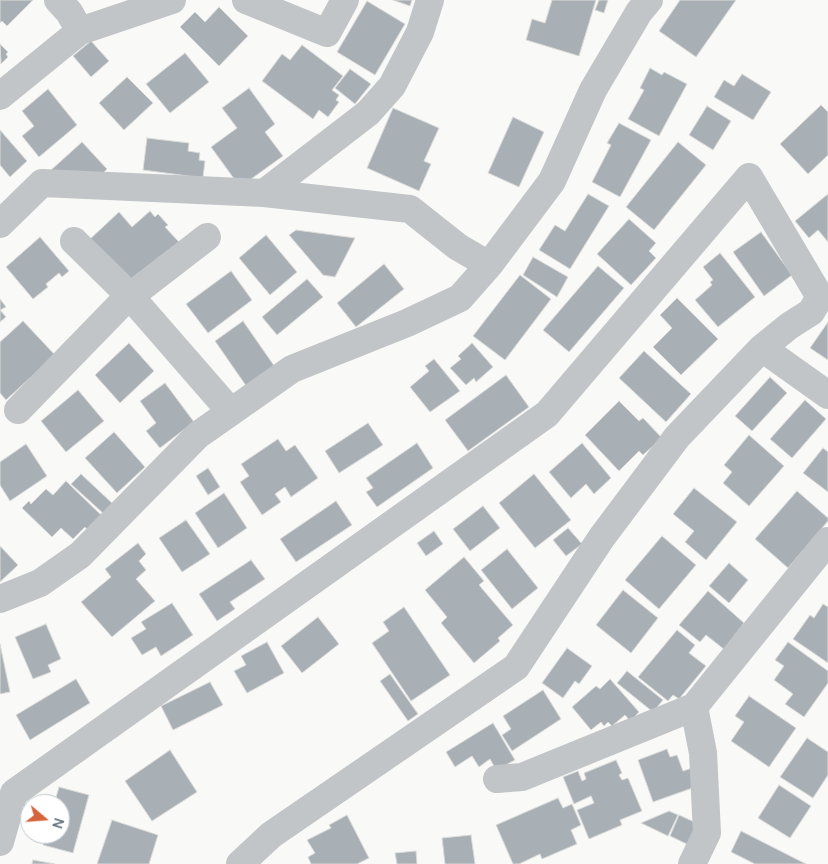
<!DOCTYPE html>
<html>
<head>
<meta charset="utf-8">
<style>
  body { margin:0 }
  #map { position:relative; width:828px; height:864px; overflow:hidden; background:#f9f9f7; font-family:Manrope,sans-serif }
  canvas { display:block }
  .north { position:absolute; left:20px; top:794px; width:50px; height:50px; box-sizing:border-box; background:#fff; border:1px solid #c2c7cc; border-radius:50%; rotate:108deg; font-size:14px; font-weight:700; line-height:20px; text-align:center; color:#66747f }
  .north::after { content:''; display:block; margin:auto; width:18px; height:22px; background:#d4643c; clip-path:polygon(50% 0,100% 100%,50% 72%,0 100%) }
</style>
</head>
<body>
<div id="map">
<canvas width="828" height="864"></canvas>
<div class="north">N</div>
</div>
<script>
const g = document.querySelector('canvas').getContext('2d');
g.lineJoin = 'round';
function paint(path, color) {
  g.fillStyle = color;
  g.fill(path, 'evenodd');
}
function toPath(rows) {
  const path = new Path2D();
  for (const r of rows) {
    path.moveTo(r[0], r[1]);
    for (let i = 2; i < r.length; i += 2) path.lineTo(r[i], r[i + 1]);
  }
  return path;
}
function stroke(path, color, width, dash) {
  g.strokeStyle = color;
  g.lineWidth = width;
  g.lineCap = dash ? 'butt' : 'round';
  g.setLineDash(dash || []);
  g.stroke(path);
}
const building = toPath([
  [0,0,33,0,7,26,2,21,0,23,0,0],
  [393,0,412,0,410,6,393,0],
  [552,0,596,0,579,56,526,40,532,19,545,23,552,0],
  [599,0,608,0,604,13,595,10,599,0],
  [680,0,736,0,696,57,659,31,680,0],
  [367,1,405,24,375,75,337,52,367,1],
  [219,7,248,36,219,66,180,27,195,12,205,22,219,7],
  [91,41,109,61,91,77,73,56,91,41],
  [0,44,8,52,6,54,8,57,1,64,0,44],
  [302,45,343,76,332,90,339,95,336,100,339,102,328,117,319,110,313,119,262,81,282,54,290,60,302,45],
  [185,53,209,82,170,113,146,84,185,53],
  [650,68,662,75,664,72,687,84,659,136,628,119,644,90,640,88,650,68],
  [350,69,371,84,355,104,335,88,350,69],
  [742,74,771,92,753,120,714,97,724,80,734,86,742,74],
  [127,77,153,103,124,130,99,103,127,77],
  [249,88,275,124,265,132,283,156,240,187,211,147,237,128,222,108,249,88],
  [48,89,77,125,39,157,22,136,34,126,22,111,48,89],
  [821,105,828,112,828,155,808,174,780,144,821,105],
  [707,106,731,121,713,150,689,135,707,106],
  [393,108,439,128,424,161,431,164,419,191,367,168,393,108],
  [513,117,544,132,519,187,488,173,513,117],
  [619,123,651,140,620,197,592,182,611,145,607,143,619,123],
  [0,130,27,161,10,177,0,165,0,130],
  [147,138,189,143,188,151,200,153,199,160,205,161,203,178,143,170,147,138],
  [82,142,107,169,93,183,50,171,82,142],
  [678,142,706,165,654,230,626,207,678,142],
  [588,194,609,206,570,269,539,250,555,225,565,231,588,194],
  [828,194,828,242,818,230,809,238,795,221,828,194],
  [150,211,155,217,158,214,168,225,165,227,179,242,130,286,89,240,119,212,132,227,150,211],
  [629,219,656,243,649,251,656,258,631,285,597,254,629,219],
  [296,230,355,238,335,277,323,275,289,235,296,230],
  [761,232,792,275,764,296,733,252,761,232],
  [266,235,297,272,270,295,239,258,266,235],
  [40,237,69,271,62,277,59,273,46,284,48,287,33,299,6,267,40,237],
  [720,253,755,297,718,327,695,300,712,285,710,282,713,280,703,267,720,253],
  [533,257,568,277,557,297,523,275,533,257],
  [384,264,404,289,356,327,337,303,384,264],
  [598,266,624,288,569,352,543,330,598,266],
  [231,271,252,300,208,333,186,304,231,271],
  [520,275,551,299,505,360,473,336,520,275],
  [307,279,323,297,277,335,262,317,307,279],
  [677,298,718,339,681,375,653,347,672,328,660,315,677,298],
  [0,299,6,307,0,310,6,317,0,322,0,299],
  [23,321,55,355,6,400,0,393,0,342,23,321],
  [243,321,275,367,249,390,215,341,243,321],
  [828,322,828,360,810,348,828,322],
  [129,343,154,371,120,403,95,375,129,343],
  [472,343,493,367,476,382,474,378,466,385,450,368,461,359,458,356,472,343],
  [644,351,691,394,666,422,619,378,644,351],
  [434,359,460,391,430,412,410,387,429,371,425,366,434,359],
  [506,375,529,407,468,451,445,420,506,375],
  [770,377,787,393,752,431,735,416,770,377],
  [165,383,194,422,160,448,146,431,156,423,140,401,165,383],
  [78,390,104,421,66,452,41,421,78,390],
  [805,400,826,419,792,458,770,439,805,400],
  [619,401,639,421,643,418,662,438,643,455,639,451,619,471,585,435,619,401],
  [368,423,383,445,339,473,325,451,368,423],
  [114,432,145,467,117,493,85,458,114,432],
  [749,435,784,466,749,506,723,483,732,472,724,465,749,435],
  [278,439,286,451,295,445,318,478,291,497,285,487,275,494,281,502,262,515,240,482,249,476,241,464,278,439],
  [417,443,433,468,377,507,366,492,373,488,366,478,417,443],
  [582,443,611,478,594,494,586,484,571,498,549,472,582,443],
  [26,444,47,476,10,501,0,485,0,462,26,444],
  [823,448,828,452,828,492,803,473,823,448],
  [208,468,220,487,208,495,196,476,208,468],
  [81,474,113,504,104,514,71,484,81,474],
  [534,474,571,520,535,548,499,503,534,474],
  [66,481,102,516,88,530,85,527,73,539,61,528,52,537,22,508,29,501,31,504,46,489,53,495,66,481],
  [694,488,737,522,706,560,685,542,694,531,673,514,694,488],
  [797,491,828,518,828,521,788,568,755,539,797,491],
  [224,493,247,528,218,548,195,513,224,493],
  [336,501,352,525,296,562,280,539,336,501],
  [483,506,500,528,470,551,453,529,483,506],
  [186,520,210,554,182,572,159,538,186,520],
  [568,528,582,544,566,556,553,540,568,528],
  [434,531,443,544,426,556,417,543,434,531],
  [662,536,696,565,659,609,625,580,662,536],
  [138,543,146,554,139,561,146,570,136,579,155,601,112,637,81,602,111,577,105,569,138,543],
  [0,546,18,565,0,582,0,546],
  [507,549,538,588,512,609,481,570,507,549],
  [464,557,484,581,479,585,513,625,498,638,500,641,474,663,441,623,447,617,425,590,464,557],
  [251,560,265,579,230,602,235,609,217,621,199,594,251,560],
  [729,563,748,580,729,603,709,586,729,563],
  [623,590,658,618,631,653,596,625,623,590],
  [708,591,744,623,734,636,736,637,725,650,706,635,700,642,679,625,708,591],
  [172,603,193,635,161,656,156,647,142,655,131,638,146,629,141,622,172,603],
  [823,604,828,607,828,663,793,639,810,615,814,618,823,604],
  [404,607,450,675,411,701,372,643,389,631,383,622,404,607],
  [318,617,339,644,302,673,281,646,318,617],
  [46,624,61,659,48,665,51,672,33,679,15,637,46,624],
  [677,630,695,645,689,653,706,666,679,699,673,695,668,701,638,677,677,630],
  [267,642,284,673,247,693,234,671,246,665,241,656,267,642],
  [788,642,828,671,828,683,804,717,785,704,793,694,774,680,784,666,775,660,788,642],
  [0,644,10,692,0,694,0,644],
  [567,648,592,666,579,684,575,681,563,698,542,683,567,648],
  [627,671,663,700,653,712,617,683,627,671],
  [390,674,418,714,408,721,380,681,390,674],
  [76,679,90,703,30,740,16,715,76,679],
  [610,679,639,712,630,721,625,715,612,726,608,722,604,726,601,722,591,730,572,707,596,686,600,689,610,679],
  [210,682,223,705,173,730,161,706,210,682],
  [543,690,561,719,512,751,502,735,511,729,503,716,543,690],
  [749,696,796,728,769,767,731,741,744,722,735,716,749,696],
  [493,723,515,760,496,770,490,759,479,767,472,756,455,767,446,752,493,723],
  [807,738,828,752,828,775,813,798,780,777,807,738],
  [667,749,670,757,677,755,683,771,692,768,698,786,653,802,638,760,667,749],
  [170,750,197,792,152,821,125,781,170,750],
  [616,760,622,773,619,775,622,780,628,778,642,811,620,820,622,825,589,839,577,810,594,803,591,796,574,804,563,777,578,771,582,781,586,779,584,773,616,760],
  [779,785,811,806,790,838,758,818,779,785],
  [59,787,89,795,73,853,43,845,46,834,60,834,60,804,54,804,59,787],
  [558,798,563,808,572,804,581,825,571,830,577,844,542,859,540,854,519,864,513,864,496,825,558,798],
  [669,811,678,815,668,836,641,823,669,811],
  [347,815,369,858,357,864,311,864,308,857,315,853,307,840,331,828,329,825,347,815],
  [679,815,703,826,693,847,670,836,679,815],
  [112,820,158,835,149,864,97,864,112,820],
  [741,831,806,864,755,864,731,852,741,831],
  [471,835,475,864,445,864,442,838,471,835],
  [416,851,417,864,397,864,395,853,416,851],
  [33,860,55,864,32,864,33,860]
]);
const minor = toPath([
  [58,0,69,12,80,31],
  [246,0,327,33,345,0],
  [0,96,80,31,172,0],
  [264,193,368,113,392,86,420,32,430,0],
  [0,224,42,183,264,193,410,209,458,247,489,265],
  [74,241,130,296,231,412],
  [762,348,828,395],
  [18,410,124,301,207,237],
  [0,599,40,583,80,555,198,435,292,369,407,323,460,298,489,265,552,181,593,90,639,12,649,0],
  [497,779,522,777,694,707],
  [0,842,14,793,547,414,749,177,820,297,811,312,789,326,762,348,677,437,602,537,516,667,271,835,240,864],
  [692,864,707,833,703,753,694,707,828,541]
]);
paint(building, '#a9b0b5');
stroke(building, '#dbdbd9', 1);
stroke(minor, '#c1c5c8', 28);
</script>
</body>
</html>
